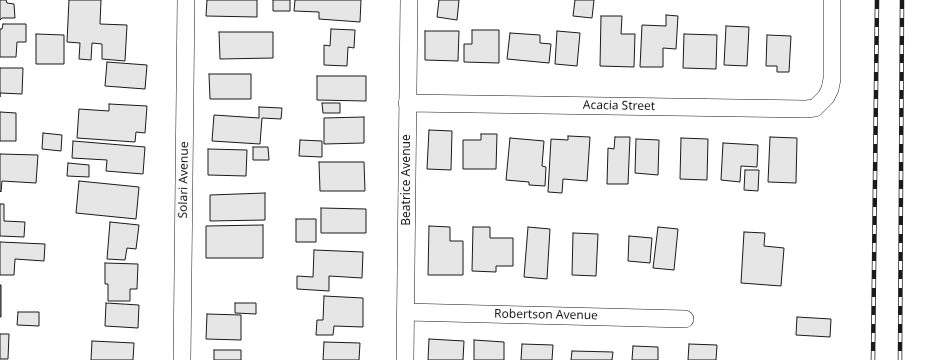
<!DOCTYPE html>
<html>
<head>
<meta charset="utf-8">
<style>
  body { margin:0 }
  canvas { display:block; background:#fff }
</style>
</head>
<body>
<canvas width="927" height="360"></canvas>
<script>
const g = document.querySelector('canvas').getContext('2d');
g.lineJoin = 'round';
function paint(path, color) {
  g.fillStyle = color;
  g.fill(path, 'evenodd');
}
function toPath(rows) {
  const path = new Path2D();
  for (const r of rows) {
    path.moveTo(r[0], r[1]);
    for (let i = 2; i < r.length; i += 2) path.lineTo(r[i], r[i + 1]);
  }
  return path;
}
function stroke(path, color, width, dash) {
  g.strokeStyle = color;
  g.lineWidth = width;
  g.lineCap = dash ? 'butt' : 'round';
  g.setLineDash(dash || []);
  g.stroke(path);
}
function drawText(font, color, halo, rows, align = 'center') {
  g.font = font + ' "Noto Sans",sans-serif';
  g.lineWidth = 3;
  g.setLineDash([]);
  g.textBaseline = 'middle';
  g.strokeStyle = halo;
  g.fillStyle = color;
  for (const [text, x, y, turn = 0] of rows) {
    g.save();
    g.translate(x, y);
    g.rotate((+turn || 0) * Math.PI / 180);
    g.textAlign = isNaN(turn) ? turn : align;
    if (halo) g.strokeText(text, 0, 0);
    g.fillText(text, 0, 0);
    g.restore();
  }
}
const building = toPath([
  [0,0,6,0,7,3,14,4,15,18,2,18,0,20,0,0],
  [69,0,101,0,100,24,127,25,125,61,102,59,102,44,92,43,91,60,79,59,80,43,67,42,69,0],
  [207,0,257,0,257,17,206,16,207,0],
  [273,0,290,0,290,11,273,11,273,0],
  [295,0,361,0,360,22,319,19,319,12,294,11,295,0],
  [439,0,459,0,457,20,437,17,439,0],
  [575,0,594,0,592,18,573,16,575,0],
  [666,15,678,16,676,49,663,48,663,67,640,67,642,25,666,26,666,15],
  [601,16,622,16,621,34,635,34,634,67,600,66,601,16],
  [3,24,26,24,26,42,17,42,16,57,0,57,0,29,2,29,3,24],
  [726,26,749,27,747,66,724,65,726,26],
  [331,29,355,30,354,48,348,47,347,66,324,65,324,45,330,46,331,29],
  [472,30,499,30,499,63,464,62,464,44,472,44,472,30],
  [425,31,459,31,458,61,425,60,425,31],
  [557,31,580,33,577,66,555,64,557,31],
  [219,32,273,32,273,58,220,59,219,32],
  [510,33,540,35,540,43,551,44,549,63,507,59,510,33],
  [36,34,64,35,64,64,36,64,36,34],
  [684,34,717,35,716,69,683,68,684,34],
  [767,35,791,36,789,72,777,72,777,66,766,66,767,35],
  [107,62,147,65,145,89,105,86,107,62],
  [0,68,23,68,22,94,0,93,0,97,0,68],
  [209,74,251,74,251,99,210,99,209,74],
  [317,76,366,76,366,101,317,100,317,76],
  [322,103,340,103,340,113,323,113,322,103],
  [109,104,147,106,145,133,136,132,135,142,77,138,79,109,109,111,109,104],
  [259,107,282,108,281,119,262,118,260,144,212,141,214,115,259,118,259,107],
  [0,112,16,113,16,141,0,141,0,112],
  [364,117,364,143,324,144,324,118,364,117],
  [429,130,452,131,451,170,427,169,429,130],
  [43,133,62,135,61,151,42,149,43,133],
  [481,134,497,134,496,169,463,169,463,140,481,140,481,134],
  [568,136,590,137,587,181,563,179,562,193,548,192,551,139,568,140,568,136],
  [615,137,630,137,628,184,607,184,608,148,614,149,615,137],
  [770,137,797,138,796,183,768,182,770,137],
  [510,138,544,141,542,166,546,167,545,186,529,185,529,182,506,180,510,138],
  [681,138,708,139,707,180,680,179,681,138],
  [636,139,659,140,658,175,635,173,636,139],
  [300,140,322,141,322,157,299,156,300,140],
  [73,141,145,147,143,174,106,171,107,160,72,158,73,141],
  [723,143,758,145,757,167,741,166,740,182,721,180,723,143],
  [253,147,268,147,269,160,253,160,253,147],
  [208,149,247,150,246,176,208,175,208,149],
  [0,154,38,155,36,183,2,181,1,192,0,191,0,154],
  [319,162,364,162,365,191,320,191,319,162],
  [68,163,89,165,89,177,67,176,68,163],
  [745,170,759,170,758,191,744,190,745,170],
  [79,181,139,187,136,219,76,213,79,181],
  [265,193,265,220,210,221,210,195,265,193],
  [0,204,4,204,4,221,25,222,24,237,0,236,0,204],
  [321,208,366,209,366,233,321,233,321,208],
  [296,219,316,219,316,242,296,242,296,219],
  [110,222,139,225,136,249,127,248,125,260,107,259,110,222],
  [263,225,263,258,206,258,206,226,263,225],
  [429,226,450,227,450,241,463,241,463,275,428,275,429,226],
  [473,227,490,227,490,238,513,238,513,266,496,266,496,272,472,271,473,227],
  [528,227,550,229,547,279,524,277,528,227],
  [658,227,678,229,674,270,653,268,658,227],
  [744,232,765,233,764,246,784,248,781,286,741,283,744,232],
  [573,233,598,234,596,276,572,275,573,233],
  [629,236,652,238,650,263,628,261,629,236],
  [0,242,45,244,44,261,15,259,14,275,0,275,0,242],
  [314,250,363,252,362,278,329,276,329,291,297,289,297,276,313,277,314,250],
  [105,263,138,264,137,289,130,289,130,301,108,301,108,284,105,284,105,263],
  [0,285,1,285,1,317,0,317,0,285],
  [324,296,363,298,363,327,334,326,333,335,316,335,317,320,323,320,324,296],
  [106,303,139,305,138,328,105,326,106,303],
  [235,303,256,303,256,314,235,313,235,303],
  [18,312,39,312,39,326,17,325,18,312],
  [207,314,241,315,241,340,206,339,207,314],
  [797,317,831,319,830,337,796,335,797,317],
  [0,334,9,334,8,359,0,359,0,334],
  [429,339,464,341,463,360,428,360,429,339],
  [474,340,504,342,504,360,474,360,474,340],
  [92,341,134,343,133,360,91,360,92,341],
  [324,342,360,343,359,360,323,360,324,342],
  [522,344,553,345,552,360,521,360,522,344],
  [689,344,717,345,716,360,688,360,689,344],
  [633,346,658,347,658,360,632,360,633,346],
  [214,350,241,350,241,360,214,360,214,350],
  [572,351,613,352,612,360,571,360,572,351]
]);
const street = toPath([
  [407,103,806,109,815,108,826,97,830,89,832,79,832,0],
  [406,312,685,319],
  [182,360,186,0],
  [405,360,409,0]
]);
const rail = toPath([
  [873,360,877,0],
  [900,360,902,0]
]);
const streetNames = [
  ["Acacia Street",619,106,1],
  ["Solari Avenue",184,180,-89],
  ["Beatrice Avenue",407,180,-90],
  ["Robertson Avenue",546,315,1]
];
paint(building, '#e6e6e6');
stroke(building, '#1a1a1a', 1);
stroke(street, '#1a1a1a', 18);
stroke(street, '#fff', 17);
stroke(rail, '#1a1a1a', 4.5);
stroke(rail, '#fff', 3, [9]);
drawText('12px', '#1a1a1a', '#fff', streetNames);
</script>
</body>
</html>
